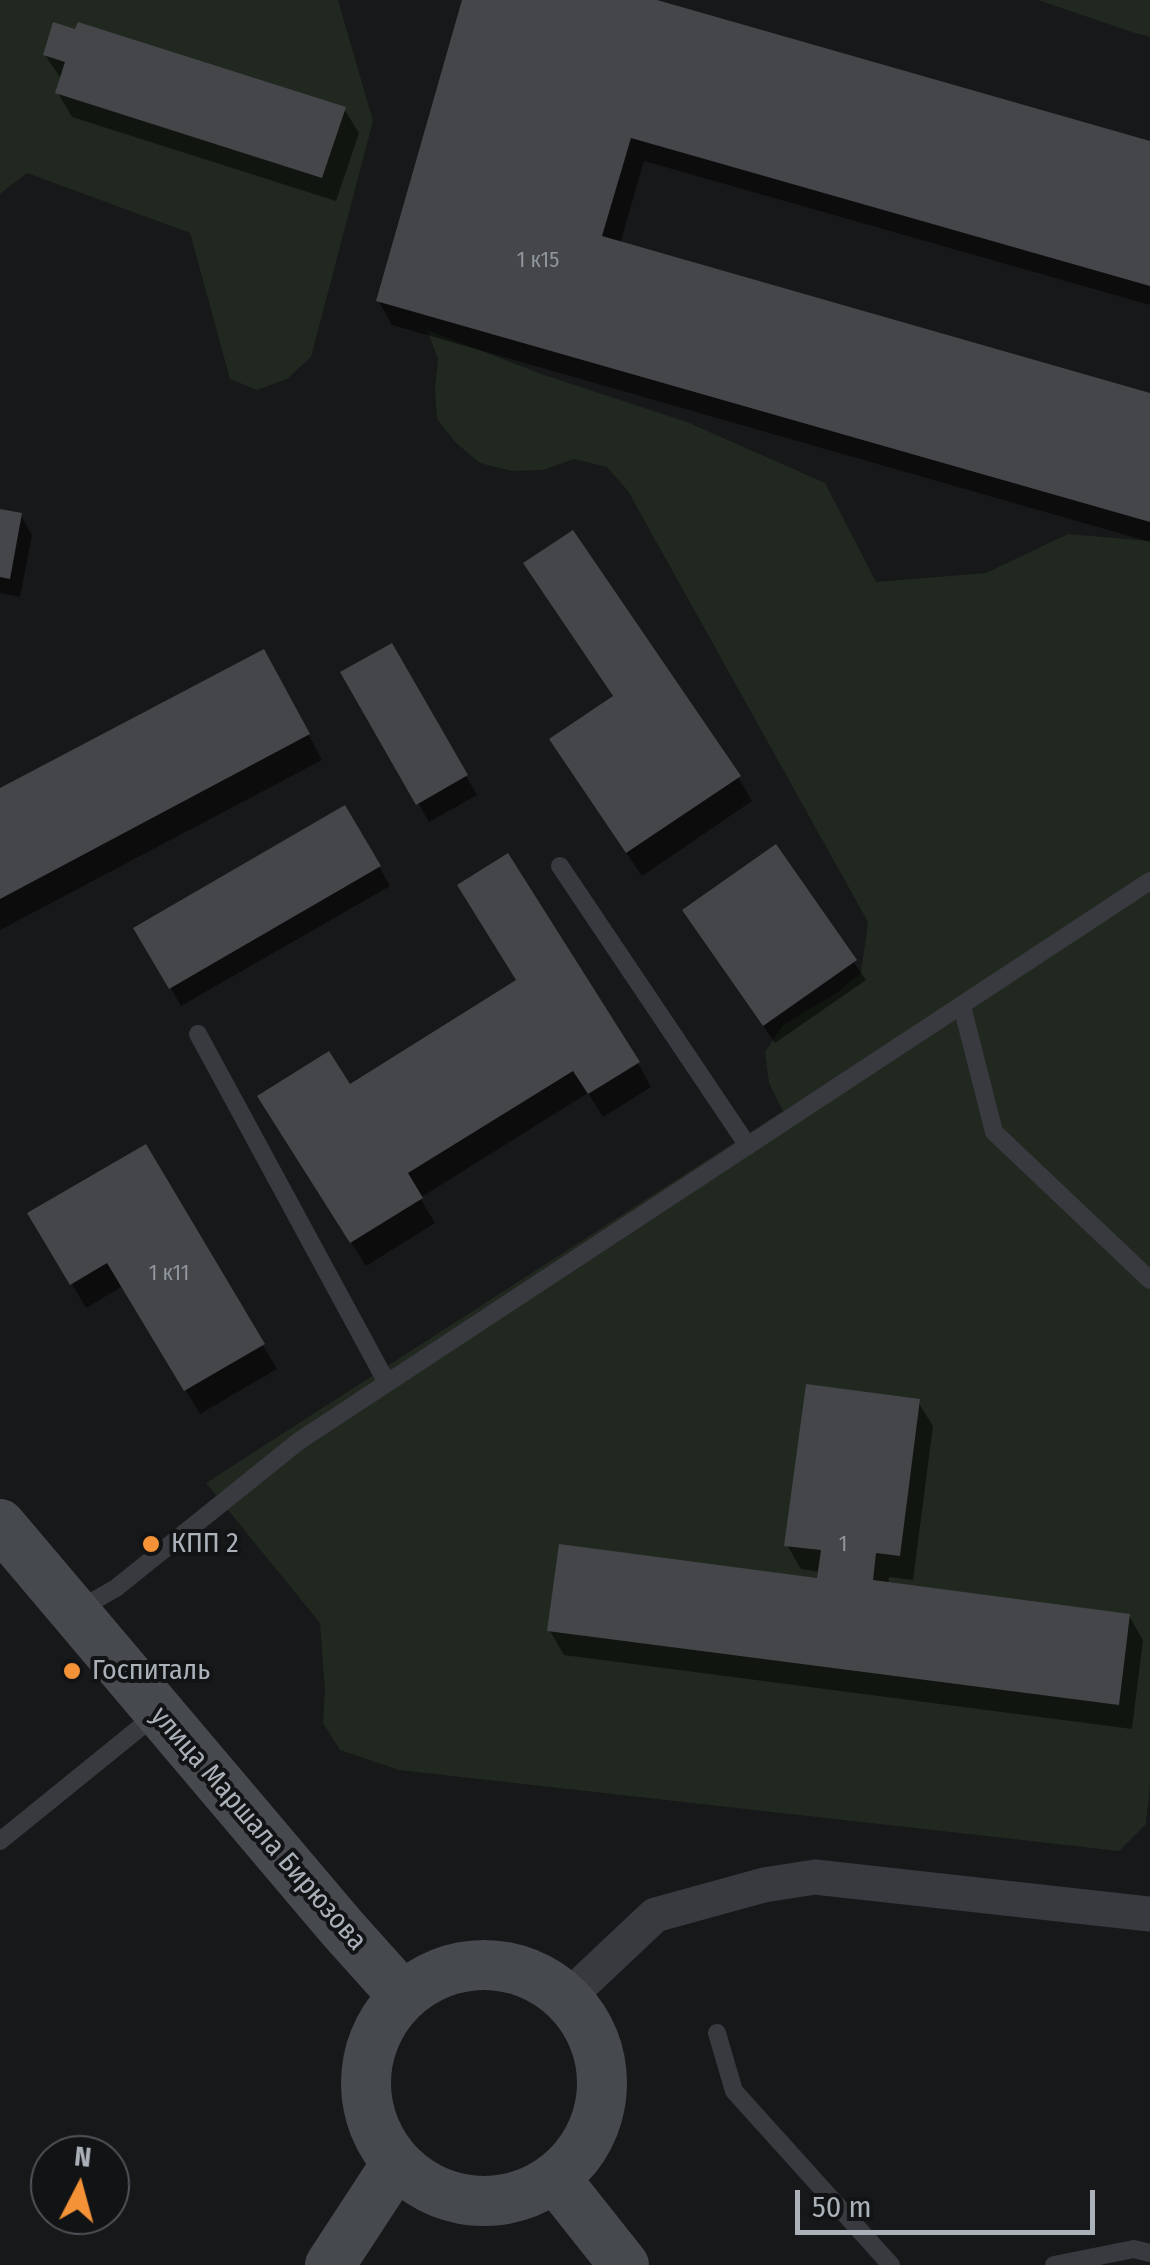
<!DOCTYPE html>
<html>
<head>
<meta charset="utf-8">
<style>
  body { margin:0 }
  #map { position:relative; width:1150px; height:2265px; overflow:hidden; background:#17181a; font-family:"Fira Sans Condensed",sans-serif }
  canvas { display:block }
  .north { position:absolute; left:30px; top:2135px; width:100px; height:100px; box-sizing:border-box; background:#121315; border:2px solid #4f5257; border-radius:50%; rotate:6deg; font-size:28px; font-weight:700; line-height:40px; text-align:center; color:#aab1b9 }
  .north::after { content:''; display:block; margin:auto; width:35px; height:45px; background:#f39236; clip-path:polygon(50% 0,100% 100%,50% 72%,0 100%) }
  .scale { position:absolute; left:795px; top:2190px; width:300px; height:45px; box-sizing:border-box; border:5px solid #aab1b9; border-top:0; padding-left:12px; font-size:30px; line-height:35px; white-space:nowrap; color:#aab1b9; -webkit-text-stroke:8px #121315; paint-order:stroke }
</style>
</head>
<body>
<div id="map">
<canvas width="1150" height="2265"></canvas>
<div class="north">N</div>
<div class="scale">50 m</div>
</div>
<script>
const g = document.querySelector('canvas').getContext('2d');
g.lineJoin = 'round';
function paint(path, color) {
  g.fillStyle = color;
  g.fill(path, 'evenodd');
}
function toPath(rows) {
  const path = new Path2D();
  for (const r of rows) {
    if (r.length === 3) {
      path.moveTo(r[0] + r[2], r[1]);
      path.arc(r[0], r[1], r[2], 0, 2 * Math.PI);
      continue;
    }
    path.moveTo(r[0], r[1]);
    for (let i = 2; i < r.length; i += 2) path.lineTo(r[i], r[i + 1]);
  }
  return path;
}
function stroke(path, color, width, dash) {
  g.strokeStyle = color;
  g.lineWidth = width;
  g.lineCap = dash ? 'butt' : 'round';
  g.setLineDash(dash || []);
  g.stroke(path);
}
function drawText(font, color, halo, rows, align = 'center') {
  g.font = font + ' "Fira Sans Condensed",sans-serif';
  g.lineWidth = 8;
  g.setLineDash([]);
  g.textBaseline = 'middle';
  g.strokeStyle = halo;
  g.fillStyle = color;
  for (const [text, x, y, turn = 0] of rows) {
    g.save();
    g.translate(x, y);
    g.rotate((+turn || 0) * Math.PI / 180);
    g.textAlign = isNaN(turn) ? turn : align;
    if (halo) g.strokeText(text, 0, 0);
    g.fillText(text, 0, 0);
    g.restore();
  }
}
const green = toPath([
  [0,0,338,0,373,121,311,357,287,379,257,390,230,379,190,233,27,173,0,194],
  [1038,0,1150,0,1150,37,1132,32],
  [427,330,544,375,687,422,825,483,876,582,986,573,1068,534,1150,541,1150,1784,1146,1824,1119,1851,399,1770,340,1750,323,1723,325,1691,320,1623,206,1483,783,1111,769,1083,765,1052,783,1025,838,992,861,973,868,922,628,491,607,467,574,459,543,470,512,471,480,463,456,443,437,419,435,388,438,359]
]);
const shadow = toPath([
  [464,0,648,0,1150,144,1150,305,644,161,620,244,1150,396,1150,542,392,325,378,300],
  [77,32,344,109,359,133,336,201,72,117,58,93,62,80,45,55],
  [0,512,21,516,32,535,20,597,0,593],
  [526,564,738,777,752,801,642,876,566,764,614,698],
  [391,646,477,795,429,822,344,673],
  [277,676,322,760,0,930,0,791],
  [345,808,390,886,181,1006,137,929],
  [776,848,866,980,775,1043,696,929],
  [638,1063,651,1087,603,1117,588,1093,420,1198,435,1223,366,1266,274,1121,349,1088],
  [145,1147,277,1369,200,1414,123,1286,86,1308,31,1214],
  [918,1402,933,1426,913,1580,889,1577,888,1585,1129,1616,1143,1640,1132,1729,564,1655,550,1631,819,1581,820,1572,801,1569,787,1545]
]);
const building = toPath([
  [462,0,657,0,1150,141,1150,286,631,138,602,236,1150,393,1150,522,376,301],
  [53,22,75,29,78,22,346,107,322,178,55,93,65,62,43,55],
  [0,509,22,513,10,579,0,577],
  [573,530,741,776,626,853,549,739,613,696,523,563],
  [392,643,468,775,416,805,340,672],
  [264,649,310,734,0,899,0,788],
  [345,805,381,866,169,989,133,928],
  [776,844,857,960,763,1026,682,910],
  [508,853,640,1062,588,1094,573,1071,408,1173,423,1198,350,1243,257,1096,329,1051,350,1084,516,980,457,885],
  [146,1144,265,1344,184,1391,107,1263,70,1285,27,1213],
  [806,1384,920,1399,900,1556,876,1553,873,1580,1130,1614,1119,1705,547,1631,559,1544,817,1578,821,1550,784,1546]
]);
const lane = toPath([
  [560,866,748,1146],
  [962,1006,994,1132,1150,1280],
  [198,1034,387,1383],
  [76,1611,116,1588,299,1441,1150,881],
  [0,1841,158,1713],
  [717,2033,734,2091,891,2265],
  [1054,2265,1134,2249,1150,2253]
]);
const street = toPath([
  [567,1998,655,1915,764,1885,815,1877,1150,1914]
]);
const secondary = toPath([
  [0,1524,342,1928,403,1996],
  [484,2083,118],
  [555,2178,624,2265],
  [330,2265,396,2164]
]);
const markers = [
  [151,1544,10,"#f39236"],
  [72,1671,10,"#f39236"]
];
const numberNames = [
  ["1 к15",538,261],
  ["1 к11",169,1274],
  ["1",843,1545]
];
const poiNames = [
  ["КПП 2",171,1544],
  ["Госпиталь",92,1671]
];
const streetNames = [
  ["улица Маршала Бирюзова",258,1829,49]
];
paint(green, '#20281f');
paint(shadow, '#0007');
paint(building, '#44464a');
stroke(lane, '#383a3f', 18);
stroke(street, '#383a3f', 35);
stroke(secondary, '#464a4f', 50);
for (const [x, y, r, color] of markers) {
  const dot = new Path2D();
  dot.arc(x, y, r, 0, 2 * Math.PI);
  g.fillStyle = color;
  g.fill(dot);
  stroke(dot, '#121315', 4);
}
drawText('22px', '#90969d', null, numberNames);
drawText('28px', '#aab1b9', '#121315', poiNames, 'left');
drawText('28px', '#aab1b9', '#121315', streetNames);
</script>
</body>
</html>
